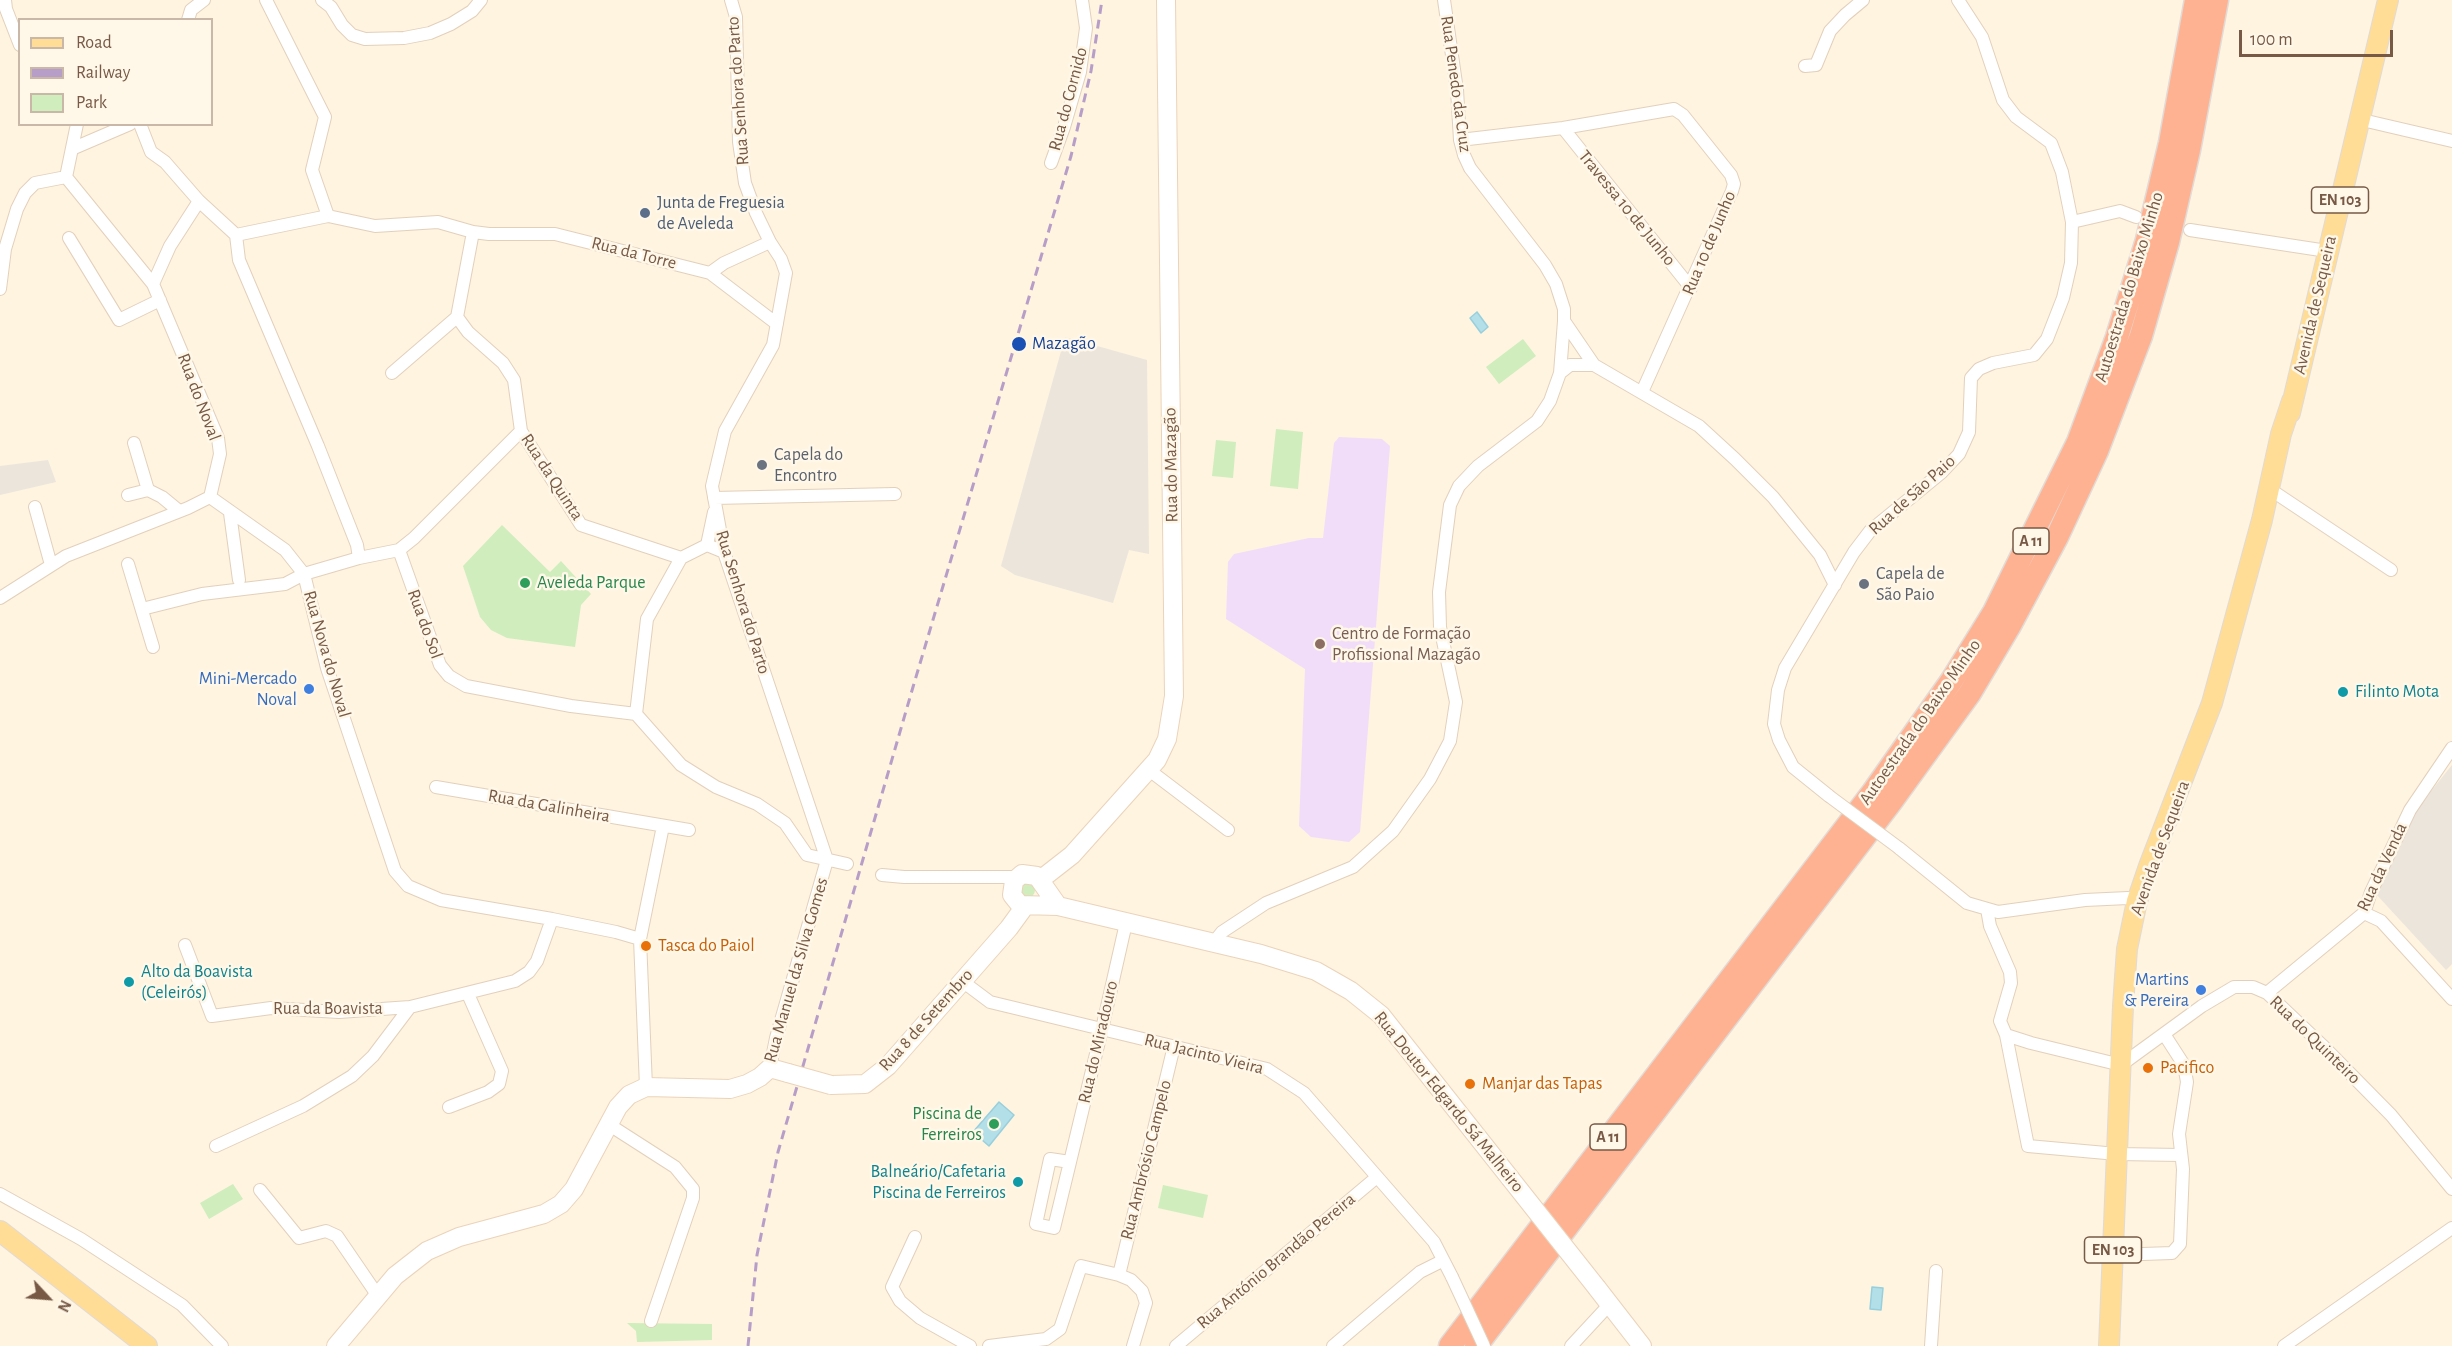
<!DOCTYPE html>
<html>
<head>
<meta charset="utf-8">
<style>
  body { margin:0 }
  #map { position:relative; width:2452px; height:1346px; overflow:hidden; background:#fef4e0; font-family:"Alegreya Sans",sans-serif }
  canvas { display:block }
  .legend { position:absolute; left:18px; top:18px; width:195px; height:108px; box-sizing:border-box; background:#fff7e8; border:2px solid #c9b8a7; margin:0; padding:8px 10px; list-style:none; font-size:18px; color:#775945 }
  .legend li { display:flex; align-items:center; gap:12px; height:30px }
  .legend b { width:30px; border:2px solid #c9b8a7 }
  .north { position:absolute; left:18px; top:1268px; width:60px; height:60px; -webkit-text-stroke:4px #fff7e8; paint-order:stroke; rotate:116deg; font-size:16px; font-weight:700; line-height:24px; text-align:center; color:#775945 }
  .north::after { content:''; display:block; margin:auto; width:21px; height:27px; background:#775945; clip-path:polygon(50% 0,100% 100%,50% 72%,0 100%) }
  .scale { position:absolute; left:2239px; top:30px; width:154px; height:27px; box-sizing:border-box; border:3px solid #775945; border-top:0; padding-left:8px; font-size:18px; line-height:21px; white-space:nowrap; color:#775945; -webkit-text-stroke:4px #fff7e8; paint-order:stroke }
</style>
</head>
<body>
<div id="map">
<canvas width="2452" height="1346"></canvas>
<ul class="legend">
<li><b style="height:8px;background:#ffdd96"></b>Road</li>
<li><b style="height:8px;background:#b79ec8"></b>Railway</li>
<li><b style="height:16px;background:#cfedbd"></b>Park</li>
</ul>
<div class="north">N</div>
<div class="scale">100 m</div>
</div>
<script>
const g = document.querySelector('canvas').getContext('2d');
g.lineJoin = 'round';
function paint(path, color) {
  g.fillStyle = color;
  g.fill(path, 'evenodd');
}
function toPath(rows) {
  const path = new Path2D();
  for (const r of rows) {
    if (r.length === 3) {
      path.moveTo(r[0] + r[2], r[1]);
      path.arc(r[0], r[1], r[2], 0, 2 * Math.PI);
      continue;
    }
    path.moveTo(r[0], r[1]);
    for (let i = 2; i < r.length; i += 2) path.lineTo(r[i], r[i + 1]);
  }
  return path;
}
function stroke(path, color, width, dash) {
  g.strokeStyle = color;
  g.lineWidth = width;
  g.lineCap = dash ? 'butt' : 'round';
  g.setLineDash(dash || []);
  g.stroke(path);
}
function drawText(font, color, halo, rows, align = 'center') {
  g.font = font + ' "Alegreya Sans",sans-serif';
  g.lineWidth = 5;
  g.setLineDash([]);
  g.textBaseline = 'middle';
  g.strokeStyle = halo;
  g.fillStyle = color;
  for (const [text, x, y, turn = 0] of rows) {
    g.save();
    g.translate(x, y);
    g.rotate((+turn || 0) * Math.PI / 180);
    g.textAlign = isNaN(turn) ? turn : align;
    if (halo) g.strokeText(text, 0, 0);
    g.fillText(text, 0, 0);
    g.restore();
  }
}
const industrial = toPath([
  [1065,337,1147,360,1149,554,1129,550,1113,603,1015,575,1001,566],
  [48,460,56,482,0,495,0,466],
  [2452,765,2452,964,2446,970,2376,894,2415,811]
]);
const education = toPath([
  [1339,437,1382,439,1390,446,1360,832,1349,842,1311,837,1299,826,1305,669,1226,619,1228,562,1234,554,1309,538,1323,538,1334,443]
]);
const green = toPath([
  [1523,339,1536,356,1499,384,1486,367],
  [1276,429,1303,432,1298,489,1270,486],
  [1216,440,1236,442,1233,478,1212,476],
  [502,525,550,572,561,561,591,594,581,605,575,647,507,638,491,630,480,617,463,566],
  [1027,890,8],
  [233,1184,243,1199,209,1219,200,1203],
  [1163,1185,1208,1195,1203,1218,1158,1208],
  [627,1323,712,1324,712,1340,637,1342,636,1331]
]);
const water = toPath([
  [1477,312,1488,327,1481,333,1470,318,1477,312],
  [999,1102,1014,1115,989,1146,973,1132,999,1102],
  [1872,1287,1883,1288,1881,1310,1870,1309,1872,1287]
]);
const street = toPath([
  [5,0,6,9,20,45],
  [266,0,325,117,312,170,328,216],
  [322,0,331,7,342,25,352,35,365,39,404,38,430,33,451,24,472,11,481,0],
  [731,0,736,17,739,142,745,183,756,213,770,242,781,259,786,273,773,345,725,431,712,486,724,552,827,860],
  [188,20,191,10,204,0],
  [1805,66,1816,65,1830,31,1845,15,1863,0],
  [2358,119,2452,141],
  [140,124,151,152,165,162,199,201],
  [1563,128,1691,288],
  [1460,140,1563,128,1674,109,1683,115,1731,175,1734,184,1732,191,1642,392],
  [74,148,130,124],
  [1051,163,1064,127,1080,72,1086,28,1082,0],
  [66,177,77,124],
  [2072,222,2120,211,2136,217],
  [2190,230,2327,251],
  [473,232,457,317,468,332,503,363,514,380,521,431,581,525,681,558],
  [236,235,328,216,375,226,438,222,473,232,489,234,555,234,710,273,777,324],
  [236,235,239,260,318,446,357,545,359,558],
  [69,238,119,320,160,300],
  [710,273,724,263,770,242],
  [0,289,5,249,17,209,25,193,35,183,66,177,153,284],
  [1564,321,1594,365,1699,426,1735,459,1773,497,1820,555,1835,585],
  [392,373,457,317],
  [1560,373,1570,365,1594,365],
  [521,431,414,538,399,550,440,665,449,676,466,686,571,706,636,714],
  [134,443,148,490,162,497,179,511],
  [2277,494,2391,570],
  [128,495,148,490],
  [210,497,285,550,304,574,327,668,395,871,408,886,441,900,552,919,616,932,640,939],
  [210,497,220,454,218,438,153,284,170,246,199,201,236,235],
  [714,498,895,494],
  [35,507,51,565],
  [230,513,239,580],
  [707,545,714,512],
  [724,552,707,545,681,558,647,619,636,714,681,765,716,787,757,804,785,823,807,855,847,864],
  [128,564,153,647],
  [0,598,66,556,188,508,210,497],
  [142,609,202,594,285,584,304,574,359,558,399,550],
  [1149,770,1228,830],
  [436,787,689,830],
  [1829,796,1793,767,1779,740,1774,724,1778,690,1785,668,1854,552,1870,531,1942,472,1959,454,1969,432,1971,378,1979,369,1993,363,2034,355,2047,339,2063,298,2071,263,2072,222,2062,172,2051,143,2016,117,2003,100,1982,37,1958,0],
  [1899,848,1967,903,1998,912,2085,900,2128,898,2137,901],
  [882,875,904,877,1018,877],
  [1987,909,1990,926,2010,972,2011,983,2000,1021,2006,1035,2028,1146,2117,1154,2180,1155],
  [2364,913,2381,921,2452,999],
  [1214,942,1222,932,1266,903,1353,867,1393,831,1430,779,1450,741,1456,702,1440,627,1439,592,1450,505,1459,486,1478,466,1537,421,1550,401,1560,373,1564,321,1564,309,1556,284,1545,265,1470,168,1464,155,1460,140,1457,90,1444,0],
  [185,945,212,1016,271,1008,339,1012,410,1007,515,981,529,972,537,961,552,919],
  [962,981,990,1002,1267,1069,1304,1093,1434,1242,1452,1277],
  [2267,993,2364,913,2371,892,2410,810,2452,748],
  [2006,1035,2031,1043,2121,1065,2202,1006,2234,987,2253,987,2267,993,2322,1045,2391,1115,2452,1189],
  [770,1068,776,1038,827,860],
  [646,1087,640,939,663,826],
  [449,1107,488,1092,499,1084,502,1071,468,994],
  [608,1124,675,1167,693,1189,693,1198,651,1321],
  [216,1146,303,1106,352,1076,373,1056,410,1007],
  [1070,1162,1050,1159,1036,1224,1054,1228,1070,1162,1102,1029,1126,923],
  [260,1190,299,1238,326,1231,337,1236,378,1296],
  [0,1194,81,1239,182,1305,222,1346],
  [915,1237,892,1287,900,1301,920,1318,970,1346],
  [2113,1255,2172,1253,2180,1244,2183,1169,2179,1134,2187,1082,2184,1065,2164,1034],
  [1119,1275,1131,1280,1142,1291,1146,1303,1133,1346],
  [989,1346,1046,1339,1060,1329,1081,1266,1119,1275,1174,1046],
  [1176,1346,1377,1177],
  [1333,1346,1420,1272,1442,1261],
  [1571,1346,1609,1305],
  [1931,1346,1936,1271],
  [2284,1346,2452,1228]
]);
const secondary = toPath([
  [1040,880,1072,855,1157,760,1167,739,1174,696,1166,0],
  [1058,906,1037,876,1022,874,1014,881,1012,895,1020,905,1058,906,1261,954,1316,971,1351,991,1381,1015,1510,1178],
  [831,1085,865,1084,888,1066,1009,928,1025,906],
  [1597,1288,1642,1346],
  [336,1346,395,1276,427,1251,459,1237,544,1214,561,1204,574,1189,618,1107,629,1095,646,1087,730,1089,747,1084,760,1077,770,1068,788,1073]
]);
const primary = toPath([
  [2290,413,2388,0],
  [0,1231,147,1346],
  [2109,1346,2123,1006,2127,949,2137,901,2149,866,2212,703,2262,520,2281,434,2292,401]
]);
const highway = toPath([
  [1450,1346,1873,792,1952,680,1994,612,2078,442,2117,337,2147,240,2170,143,2196,0],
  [1476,1346,1891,802,1970,693,2009,627,2057,537,2097,451,2141,336,2168,242,2189,150,2217,0]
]);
const rail = toPath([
  [748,1346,757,1255,778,1152,913,687,1071,156,1091,71,1102,0]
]);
const streetBridge = toPath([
  [1829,796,1899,848],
  [1452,1277,1484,1346]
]);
const secondaryBridge = toPath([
  [788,1073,831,1085],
  [1510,1178,1597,1288]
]);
const markers = [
  [645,213,6,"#5c6f8a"],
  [1019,344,8,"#1a4fb4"],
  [762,465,6,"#6b7280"],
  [525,583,6,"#2e9e5b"],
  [1864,584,6,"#6b7280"],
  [1320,644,6,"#8d6e63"],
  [309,689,6,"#3f7fe0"],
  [2343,692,6,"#0f9aa8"],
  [646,946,6,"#e8710a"],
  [129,982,6,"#0f9aa8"],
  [2201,990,6,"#3f7fe0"],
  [2148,1068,6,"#e8710a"],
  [1470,1084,6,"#e8710a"],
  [994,1124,6,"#2e9e5b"],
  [1018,1182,6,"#0f9aa8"]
];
const shields = [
  [2340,200,57],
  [2031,541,36],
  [1608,1137,36],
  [2113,1250,57]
];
const shieldNames = [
  ["EN 103",2340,200],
  ["A 11",2031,541],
  ["A 11",1608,1137],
  ["EN 103",2113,1250]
];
const streetNames = [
  ["Rua Penedo da Cruz",1456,84,82],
  ["Rua Senhora do Parto",738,91,-94],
  ["Rua do Cornido",1068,99,-75],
  ["Travessa 10 de Junho",1627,208,51],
  ["Rua 10 de Junho",1709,243,-67],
  ["Rua da Torre",634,253,14],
  ["Autoestrada do Baixo Minho",2129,287,-73],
  ["Avenida de Sequeira",2315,305,-77],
  ["Rua do Noval",199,397,69],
  ["Rua do Mazagão",1171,465,-91],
  ["Rua da Quinta",552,477,57],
  ["Rua de São Paio",1912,495,-42],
  ["Rua Senhora do Parto",743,602,73],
  ["Rua do Sol",425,624,70],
  ["Rua Nova do Noval",327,654,74],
  ["Autoestrada do Baixo Minho",1920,722,-55],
  ["Rua da Galinheira",549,806,10],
  ["Avenida de Sequeira",2160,848,-70],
  ["Rua da Venda",2382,867,-65],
  ["Rua Manuel da Silva Gomes",796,970,-74],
  ["Rua da Boavista",328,1009],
  ["Rua 8 de Setembro",926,1020,-48],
  ["Rua do Quinteiro",2315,1040,44],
  ["Rua do Miradouro",1098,1042,-77],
  ["Rua Jacinto Vieira",1204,1054,14],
  ["Rua Doutor Edgardo Sá Malheiro",1449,1102,51],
  ["Rua Ambrósio Campelo",1146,1160,-76],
  ["Rua António Brandão Pereira",1276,1261,-40]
];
const serviceNames = [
  ["Junta de Freguesia",657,203],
  ["de Aveleda",657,224]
];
const transitNames = [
  ["Mazagão",1032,344]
];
const worshipNames = [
  ["Capela do",774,455],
  ["Encontro",774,476],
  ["Capela de",1876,574],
  ["São Paio",1876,595]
];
const leisureNames = [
  ["Aveleda Parque",537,583],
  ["Piscina de",982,1114,"right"],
  ["Ferreiros",982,1135,"right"]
];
const educationNames = [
  ["Centro de Formação",1332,634],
  ["Profissional Mazagão",1332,655]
];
const shopNames = [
  ["Mini-Mercado",297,679],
  ["Noval",297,700],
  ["Martins",2189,980],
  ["& Pereira",2189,1001]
];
const cultureNames = [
  ["Filinto Mota",2355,692],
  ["Alto da Boavista",141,972],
  ["(Celeirós)",141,993],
  ["Balneário/Cafetaria",1006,1172,"right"],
  ["Piscina de Ferreiros",1006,1193,"right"]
];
const foodNames = [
  ["Tasca do Paiol",658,946],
  ["Pacifico",2160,1068],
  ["Manjar das Tapas",1482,1084]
];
paint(industrial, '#ece5dc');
paint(education, '#f1ddfa');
paint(green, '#cfedbd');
paint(water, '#b3dfe9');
stroke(water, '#98cfdc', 1.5);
stroke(street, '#e3d0bb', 14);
stroke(secondary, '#ebd3ba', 20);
stroke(primary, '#e1dad6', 22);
stroke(highway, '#e1dad6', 25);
stroke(street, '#fff', 12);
stroke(secondary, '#fff', 18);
stroke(primary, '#ffdd96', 20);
stroke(highway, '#ffb291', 22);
stroke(rail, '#b79ec8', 3, [9, 6]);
stroke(streetBridge, '#e3d0bb', 14, []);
stroke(secondaryBridge, '#ebd3ba', 20, []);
stroke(streetBridge, '#fff', 12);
stroke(secondaryBridge, '#fff', 18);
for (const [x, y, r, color] of markers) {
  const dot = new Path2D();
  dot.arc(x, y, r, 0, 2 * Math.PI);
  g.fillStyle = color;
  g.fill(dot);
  stroke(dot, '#fff7e8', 2);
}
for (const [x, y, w] of shields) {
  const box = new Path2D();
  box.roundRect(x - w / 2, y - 13, w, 26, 4.5);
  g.fillStyle = '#fff7e8';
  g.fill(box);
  stroke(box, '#775945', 1.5);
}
drawText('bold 16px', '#775945', null, shieldNames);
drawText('18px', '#775945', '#fff7e8', streetNames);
drawText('18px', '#4e5e75', '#fff7e8', serviceNames, 'left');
drawText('18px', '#164399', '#fff7e8', transitNames, 'left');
drawText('18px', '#5b616d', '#fff7e8', worshipNames, 'left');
drawText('18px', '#27864d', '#fff7e8', leisureNames, 'left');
drawText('18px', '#785e54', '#fff7e8', educationNames, 'left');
drawText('18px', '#366cbe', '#fff7e8', shopNames, 'right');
drawText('18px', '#0d838f', '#fff7e8', cultureNames, 'left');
drawText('18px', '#c56008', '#fff7e8', foodNames, 'left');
</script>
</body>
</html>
